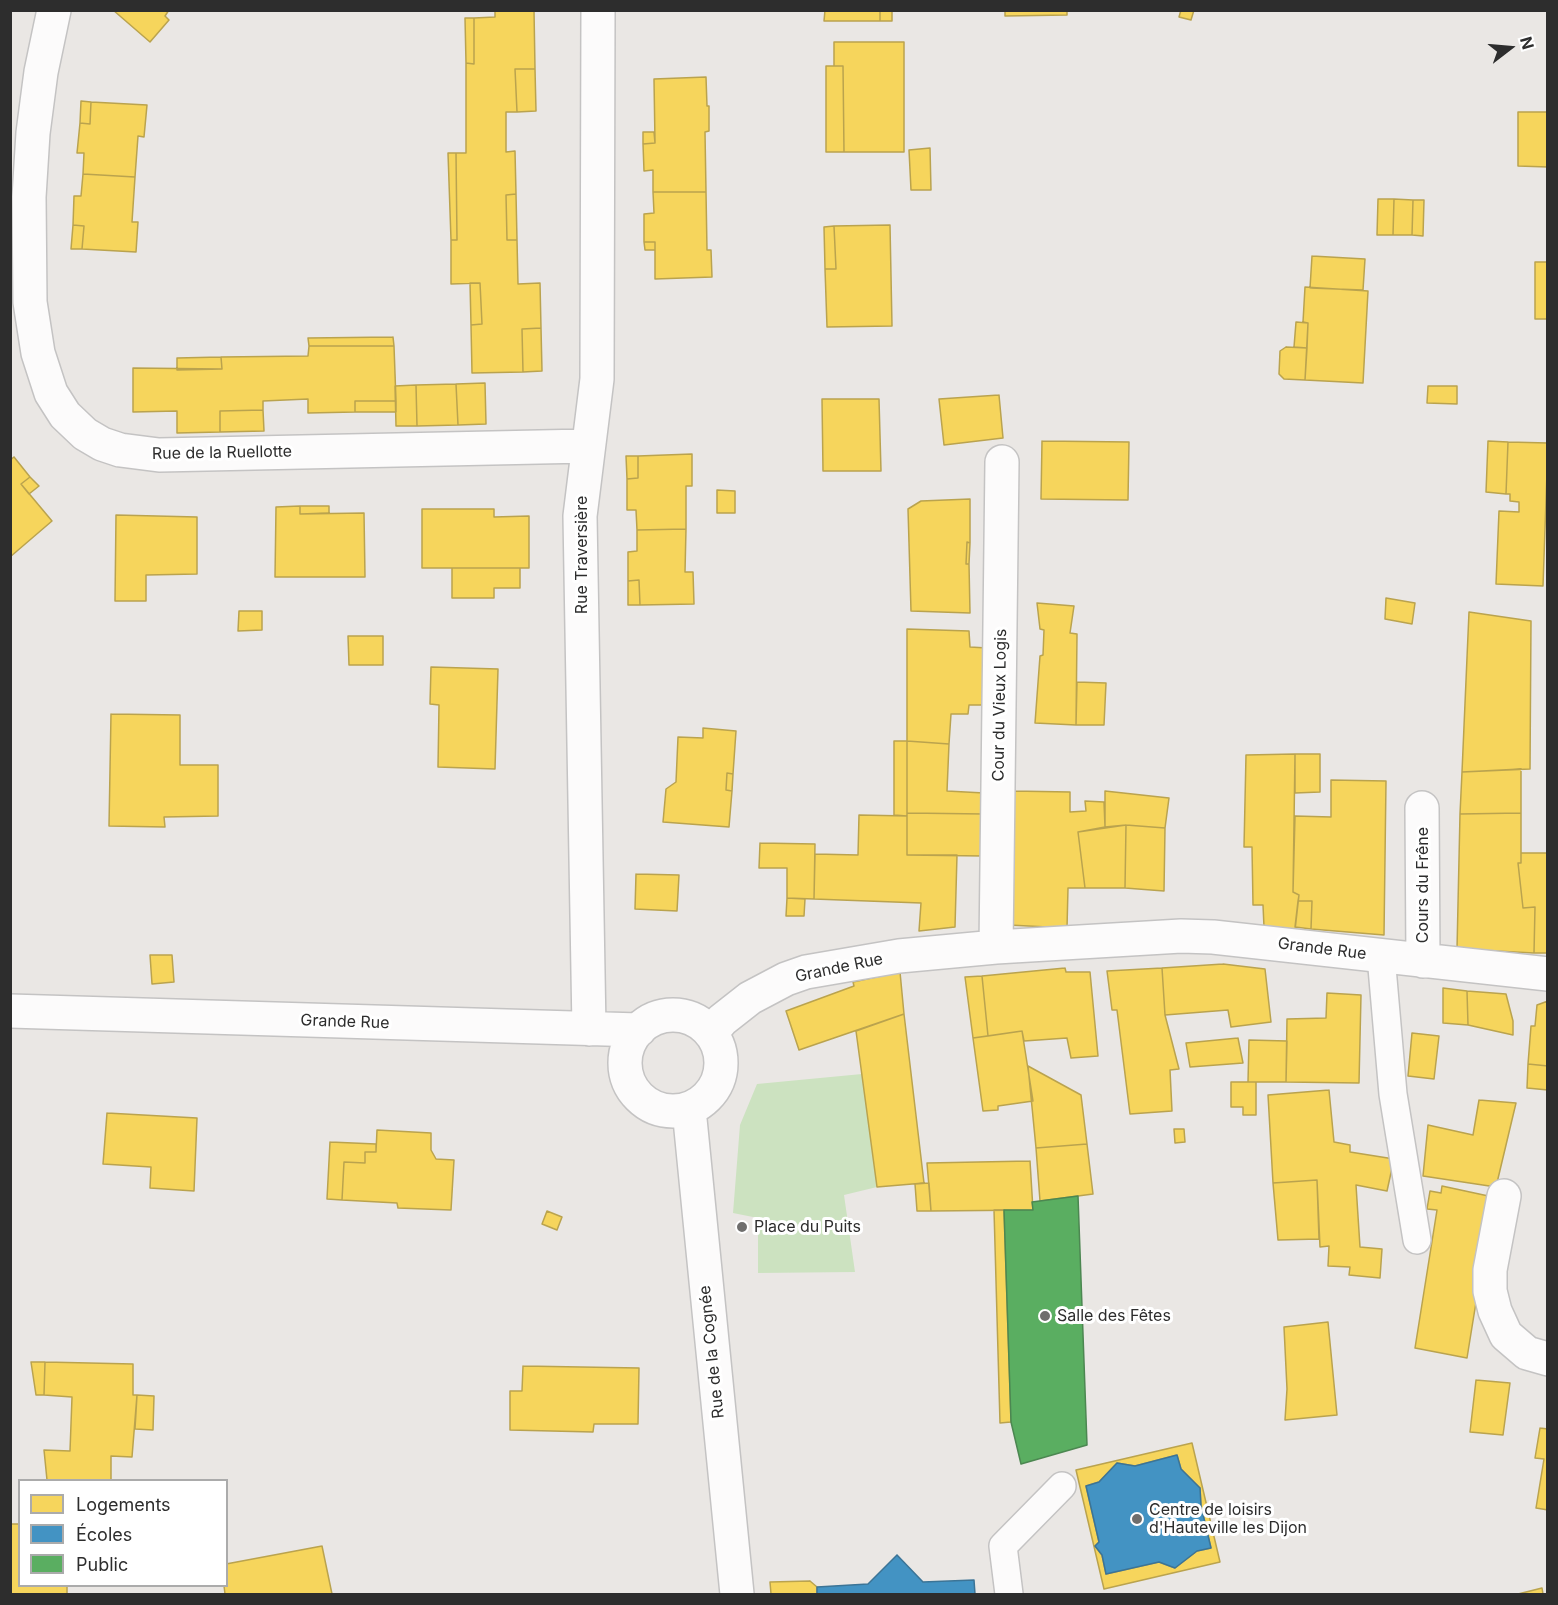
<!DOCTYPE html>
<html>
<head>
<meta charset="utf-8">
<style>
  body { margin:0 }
  #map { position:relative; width:1558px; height:1605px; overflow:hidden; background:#eae7e4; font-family:Inter,sans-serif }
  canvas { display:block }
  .frame { position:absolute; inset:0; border:12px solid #2d2d2d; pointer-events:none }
  .legend { position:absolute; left:18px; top:1479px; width:210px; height:108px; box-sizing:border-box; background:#fff; border:2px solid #ababab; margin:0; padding:8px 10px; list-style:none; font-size:18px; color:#2d2d2d }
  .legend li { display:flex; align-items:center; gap:12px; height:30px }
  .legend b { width:30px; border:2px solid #ababab }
  .north { position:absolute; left:1480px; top:18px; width:60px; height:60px; -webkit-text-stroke:4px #fff; paint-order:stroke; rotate:74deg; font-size:16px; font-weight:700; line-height:24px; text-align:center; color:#2d2d2d }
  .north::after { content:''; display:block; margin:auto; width:21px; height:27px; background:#2d2d2d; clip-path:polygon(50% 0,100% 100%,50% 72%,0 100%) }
</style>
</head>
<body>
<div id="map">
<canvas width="1558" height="1605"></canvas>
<div class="frame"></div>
<ul class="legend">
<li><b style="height:16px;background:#f6d55c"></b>Logements</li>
<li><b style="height:16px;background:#4393c3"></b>Écoles</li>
<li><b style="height:16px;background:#5aae61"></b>Public</li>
</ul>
<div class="north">N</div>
</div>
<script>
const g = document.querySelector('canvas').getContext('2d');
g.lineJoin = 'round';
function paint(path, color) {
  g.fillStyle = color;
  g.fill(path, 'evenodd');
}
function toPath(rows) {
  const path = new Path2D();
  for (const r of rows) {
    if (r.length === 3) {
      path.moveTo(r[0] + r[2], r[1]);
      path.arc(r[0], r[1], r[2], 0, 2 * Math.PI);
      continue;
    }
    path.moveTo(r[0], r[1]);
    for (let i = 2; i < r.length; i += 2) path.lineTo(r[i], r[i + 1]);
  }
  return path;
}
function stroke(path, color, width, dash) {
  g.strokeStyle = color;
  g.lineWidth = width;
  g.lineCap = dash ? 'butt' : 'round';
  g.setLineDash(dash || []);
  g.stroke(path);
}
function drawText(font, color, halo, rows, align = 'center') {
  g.font = font + ' Inter,sans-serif';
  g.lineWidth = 6;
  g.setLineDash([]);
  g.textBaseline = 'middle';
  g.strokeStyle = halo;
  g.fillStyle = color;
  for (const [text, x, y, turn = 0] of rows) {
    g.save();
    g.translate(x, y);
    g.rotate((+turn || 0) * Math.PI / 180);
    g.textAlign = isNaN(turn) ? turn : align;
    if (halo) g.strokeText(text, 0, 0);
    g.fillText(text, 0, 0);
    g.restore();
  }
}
const green = toPath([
  [862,1074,877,1187,844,1195,855,1272,758,1273,758,1218,733,1213,740,1125,757,1084]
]);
const homes = toPath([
  [113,10,169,10,165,16,169,20,150,42,113,10],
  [495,10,534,10,535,69,515,69,517,112,506,112,506,152,515,151,516,194,506,195,507,240,517,240,518,284,540,283,541,328,522,329,523,372,472,373,471,325,482,324,480,283,451,284,451,240,457,240,456,153,466,153,466,63,474,64,474,18,495,17,495,10],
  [825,10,880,10,880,21,824,21,825,10],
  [880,10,892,10,892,21,880,21,880,10],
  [1005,10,1067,10,1067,15,1005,16,1005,10],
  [1181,10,1194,10,1191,20,1179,17,1181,10],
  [465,18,474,18,474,64,466,63,465,18],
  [834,42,904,42,904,152,844,152,843,66,834,66,834,42],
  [826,66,843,66,844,152,826,152,826,66],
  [515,69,535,69,536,111,517,112,515,69],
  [706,77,707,106,709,106,709,131,705,132,706,192,653,192,653,170,644,171,643,144,655,143,654,79,706,77],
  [81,101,91,102,90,124,80,123,81,101],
  [91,102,147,105,144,137,138,136,135,177,83,174,84,153,77,153,80,123,90,124,91,102],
  [1518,112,1548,112,1548,167,1518,166,1518,112],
  [643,132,654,132,655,143,643,144,643,132],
  [930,148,931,190,911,190,909,150,930,148],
  [448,153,456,153,457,240,451,240,448,153],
  [83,174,135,177,132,222,138,222,136,252,82,249,84,226,73,225,74,196,81,196,83,174],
  [653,192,706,192,707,250,711,250,712,277,655,279,655,242,644,242,644,214,654,213,653,192],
  [516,194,517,240,507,240,506,195,516,194],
  [1378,199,1394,199,1393,235,1377,235,1378,199],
  [1394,199,1413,200,1412,235,1393,235,1394,199],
  [1413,200,1424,200,1423,236,1412,235,1413,200],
  [73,225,84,226,82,249,71,249,73,225],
  [890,225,892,326,827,327,825,269,836,269,834,226,890,225],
  [834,226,836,269,825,269,824,227,834,226],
  [644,242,655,242,655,250,645,250,644,242],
  [1312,256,1365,259,1363,290,1310,288,1312,256],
  [1535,262,1548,262,1548,319,1535,319,1535,262],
  [470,283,480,283,482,324,471,325,470,283],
  [1305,287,1368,291,1363,383,1305,380,1308,323,1303,322,1305,287],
  [1296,322,1308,323,1307,348,1294,347,1296,322],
  [541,328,542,371,523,372,522,329,541,328],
  [393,337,394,346,309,346,308,338,393,337],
  [309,346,394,346,396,401,355,401,355,412,308,413,308,399,263,401,263,410,220,411,220,432,177,433,177,411,133,412,133,368,222,369,221,357,308,356,309,346],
  [1286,347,1307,348,1305,380,1284,379,1279,374,1280,351,1286,347],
  [221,357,222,369,177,370,177,358,221,357],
  [485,383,486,424,458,425,456,384,485,383],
  [456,384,458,425,417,426,416,385,456,384],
  [416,385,417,426,396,426,395,386,416,385],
  [1428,386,1457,386,1457,404,1427,403,1428,386],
  [999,395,1003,438,944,445,939,399,999,395],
  [822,399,879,399,881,471,823,471,822,399],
  [355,401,396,401,396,412,355,412,355,401],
  [263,410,264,431,220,432,220,411,263,410],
  [1042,441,1129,442,1128,500,1041,499,1042,441],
  [1488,441,1508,442,1506,494,1486,492,1488,441],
  [1508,442,1548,443,1543,586,1496,584,1499,511,1519,512,1519,502,1510,501,1510,494,1506,494,1508,442],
  [692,454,692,486,686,486,686,529,637,530,636,510,627,510,627,479,638,478,638,456,692,454],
  [626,456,638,456,638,478,627,479,626,456],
  [14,457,30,477,21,484,52,521,10,557,10,460,14,457],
  [30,477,39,486,29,494,21,484,30,477],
  [717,490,735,491,735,513,717,513,717,490],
  [970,499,970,543,967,542,966,564,969,564,970,613,911,611,908,509,921,501,970,499],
  [300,506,329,506,329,513,300,514,300,506],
  [300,506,300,514,364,513,365,577,275,577,276,507,300,506],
  [422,509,494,509,494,517,529,516,529,568,422,568,422,509],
  [116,515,197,517,197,574,146,575,146,601,115,601,116,515],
  [686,529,685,572,693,572,694,604,640,605,639,580,628,581,628,552,637,551,637,530,686,529],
  [967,542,970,543,969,564,966,564,967,542],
  [452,568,520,568,520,588,494,588,494,598,452,598,452,568],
  [639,580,640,605,628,605,628,581,639,580],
  [1386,598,1415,603,1412,624,1385,619,1386,598],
  [1037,603,1074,606,1070,633,1077,634,1076,725,1035,723,1040,656,1043,655,1044,630,1040,629,1037,603],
  [239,611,262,611,262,630,238,631,239,611],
  [1469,612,1531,621,1530,769,1462,772,1469,612],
  [907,629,969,631,970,647,987,648,986,705,969,705,968,714,951,714,949,744,907,741,907,629],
  [348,636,383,636,383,665,349,665,348,636],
  [431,667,498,669,495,769,438,767,439,705,430,704,431,667],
  [1077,682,1106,683,1104,725,1076,725,1077,682],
  [111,714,180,715,180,765,218,765,218,816,164,817,165,827,109,826,111,714],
  [703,728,736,731,733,774,727,773,726,790,732,791,729,827,663,822,666,789,676,782,678,737,703,738,703,728],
  [894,741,907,741,907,816,894,815,894,741],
  [907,741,949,744,947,791,984,793,984,814,907,813,907,741],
  [1295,754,1293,892,1299,895,1295,930,1264,927,1263,905,1253,905,1252,847,1244,847,1246,755,1295,754],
  [1295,754,1320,754,1320,792,1295,793,1295,754],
  [1521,769,1521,813,1460,814,1462,772,1521,769],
  [727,773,733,774,732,791,726,790,727,773],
  [1331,780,1386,781,1384,935,1311,929,1312,901,1298,901,1299,895,1293,892,1295,816,1331,817,1331,780],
  [1012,791,1070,792,1070,812,1086,811,1085,801,1104,802,1105,827,1078,832,1085,888,1068,888,1067,928,1009,925,1012,791],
  [1105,791,1169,798,1165,828,1126,825,1105,827,1105,791],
  [907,813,984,814,983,856,907,855,907,813],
  [1521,813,1521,863,1518,863,1523,908,1535,907,1534,953,1457,949,1460,814,1521,813],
  [859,815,907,816,907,855,957,855,955,927,919,931,921,903,814,899,815,854,858,855,859,815],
  [1126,825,1165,828,1164,891,1125,888,1126,825],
  [1126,825,1125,888,1085,888,1078,832,1126,825],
  [760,843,815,844,814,899,787,898,787,868,759,868,760,843],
  [1521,853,1548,853,1548,953,1534,953,1535,907,1523,908,1518,863,1521,863,1521,853],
  [636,874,679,875,677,911,635,909,636,874],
  [787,898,805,899,804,916,786,916,787,898],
  [1298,901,1312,901,1311,929,1295,927,1298,901],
  [150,955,172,955,174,982,152,984,150,955],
  [1223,964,1265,969,1271,1022,1231,1027,1228,1010,1165,1015,1162,968,1223,964],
  [1065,968,1066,972,1090,972,1098,1056,1071,1058,1067,1038,1024,1041,1022,1031,988,1036,982,976,1065,968],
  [1162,968,1165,1015,1179,1069,1170,1070,1172,1111,1130,1114,1117,1010,1112,1010,1107,971,1162,968],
  [900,972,904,1014,799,1050,786,1011,854,986,853,982,900,972],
  [982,976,988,1036,973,1038,965,977,982,976],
  [1443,988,1467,991,1468,1025,1443,1023,1443,988],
  [1467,991,1506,994,1513,1021,1513,1035,1468,1025,1467,991],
  [1327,993,1361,995,1359,1083,1286,1082,1287,1019,1326,1018,1327,993],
  [1548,1001,1548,1066,1528,1064,1531,1026,1535,1026,1537,1005,1548,1001],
  [904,1014,924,1183,877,1187,856,1031,904,1014],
  [1022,1031,1033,1101,998,1106,998,1110,983,1111,973,1038,1022,1031],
  [1412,1033,1439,1036,1434,1079,1408,1076,1412,1033],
  [1238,1038,1243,1063,1190,1067,1186,1043,1238,1038],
  [1249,1040,1287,1041,1286,1082,1248,1082,1249,1040],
  [1528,1064,1548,1066,1548,1090,1527,1088,1528,1064],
  [1028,1066,1081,1095,1087,1144,1036,1148,1028,1066],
  [1231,1082,1256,1082,1256,1115,1243,1115,1243,1107,1231,1107,1231,1082],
  [1329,1090,1334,1142,1350,1145,1350,1152,1394,1159,1387,1191,1356,1185,1360,1247,1382,1249,1380,1278,1349,1275,1350,1267,1328,1266,1329,1246,1320,1247,1317,1180,1273,1183,1268,1095,1329,1090],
  [1479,1100,1516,1103,1496,1187,1423,1176,1428,1125,1473,1135,1479,1100],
  [107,1113,197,1118,194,1191,150,1188,151,1167,103,1164,107,1113],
  [1174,1129,1184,1129,1185,1142,1175,1143,1174,1129],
  [377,1130,431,1133,431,1150,436,1159,454,1160,451,1210,398,1208,397,1203,342,1200,344,1162,365,1163,365,1152,376,1152,377,1130],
  [330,1142,376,1144,376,1152,365,1152,365,1163,344,1162,342,1200,327,1199,330,1142],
  [1087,1144,1093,1194,1040,1201,1036,1148,1087,1144],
  [1030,1161,1033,1210,931,1211,927,1163,1030,1161],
  [1317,1180,1319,1239,1278,1240,1273,1183,1317,1180],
  [929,1183,931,1211,917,1211,915,1184,929,1183],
  [1442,1186,1493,1197,1467,1358,1415,1348,1437,1210,1427,1209,1430,1191,1441,1193,1442,1186],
  [994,1210,1004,1210,1011,1422,1000,1423,994,1210],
  [547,1211,562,1217,557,1230,542,1224,547,1211],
  [1328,1322,1337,1415,1285,1420,1287,1389,1284,1327,1328,1322],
  [31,1362,45,1362,44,1395,36,1395,31,1362],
  [45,1362,133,1364,133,1395,137,1395,132,1457,111,1456,111,1480,47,1480,44,1450,70,1451,72,1397,44,1395,45,1362],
  [523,1366,639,1368,638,1424,594,1424,593,1432,510,1430,510,1391,522,1391,523,1366],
  [1476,1380,1510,1383,1503,1435,1470,1432,1476,1380],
  [137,1395,154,1396,153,1430,135,1429,137,1395],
  [1540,1428,1548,1429,1548,1510,1536,1508,1544,1459,1535,1458,1540,1428],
  [1192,1443,1220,1562,1104,1589,1076,1470,1192,1443],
  [1177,1455,1181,1469,1200,1488,1201,1506,1211,1548,1197,1551,1175,1568,1159,1562,1106,1574,1102,1555,1095,1546,1099,1542,1086,1486,1099,1482,1117,1463,1135,1466,1177,1455],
  [10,1524,20,1524,20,1586,67,1586,67,1594,10,1594,10,1524],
  [322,1546,332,1594,225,1594,224,1586,226,1586,226,1564,322,1546],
  [810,1581,817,1587,817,1594,771,1594,770,1582,810,1581],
  [1542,1588,1543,1594,1518,1594,1542,1588]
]);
const schools = toPath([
  [1177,1455,1181,1469,1200,1488,1201,1506,1211,1548,1197,1551,1175,1568,1159,1562,1106,1574,1102,1555,1095,1546,1099,1542,1086,1486,1099,1482,1117,1463,1135,1466,1177,1455],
  [897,1555,923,1582,974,1580,975,1594,817,1594,817,1587,868,1584,897,1555]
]);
const public = toPath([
  [1078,1196,1087,1445,1021,1464,1011,1422,1004,1210,1033,1210,1032,1202,1078,1196]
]);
const lane = toPath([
  [1381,956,1393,1094,1417,1240],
  [1009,1594,1003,1546,1062,1486]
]);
const street = toPath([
  [54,10,41,72,33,133,29,197,30,302,38,353,51,393,65,415,85,434,102,444,120,450,159,455,587,446],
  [1422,808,1423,961],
  [996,947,1002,462],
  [10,1011,639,1030],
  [673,1063,48],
  [589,1029,580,516,597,379,598,10],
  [711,1033,722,1020,750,998,786,979,806,972,899,956,996,947,1181,936,1213,937,1548,974],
  [689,1109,737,1594],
  [1504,1196,1490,1270,1490,1291,1495,1311,1506,1335,1527,1353,1548,1359]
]);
const markers = [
  [742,1227,6,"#6f6e6d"],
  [1045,1316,6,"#6f6e6d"],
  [1137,1519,6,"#6f6e6d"]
];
const streetNames = [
  ["Rue de la Ruellotte",222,453,-1],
  ["Rue Traversière",582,555,-90],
  ["Cour du Vieux Logis",1000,705,-89],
  ["Cours du Frêne",1423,885,-90],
  ["Grande Rue",1322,949,7],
  ["Grande Rue",839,968,-12],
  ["Grande Rue",345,1022,2],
  ["Rue de la Cognée",712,1352,-96]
];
const poiNames = [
  ["Place du Puits",754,1227],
  ["Salle des Fêtes",1057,1316],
  ["Centre de loisirs",1149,1510],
  ["d'Hauteville les Dijon",1149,1528]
];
paint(green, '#cce2c0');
paint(homes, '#f6d55c');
stroke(homes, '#baa34e', 1.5);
paint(schools, '#4393c3');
stroke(schools, '#3c7496', 1.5);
paint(public, '#5aae61');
stroke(public, '#4c8751', 1.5);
stroke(lane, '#c4c3c3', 30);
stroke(street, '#c4c3c3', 36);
stroke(lane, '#fcfbfb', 27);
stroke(street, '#fcfbfb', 33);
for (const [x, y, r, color] of markers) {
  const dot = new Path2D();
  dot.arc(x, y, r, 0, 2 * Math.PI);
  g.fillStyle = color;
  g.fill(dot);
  stroke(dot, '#fff', 2);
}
drawText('16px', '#2d2d2d', '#fff', streetNames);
drawText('16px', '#2d2d2d', '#fff', poiNames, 'left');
</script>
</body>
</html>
